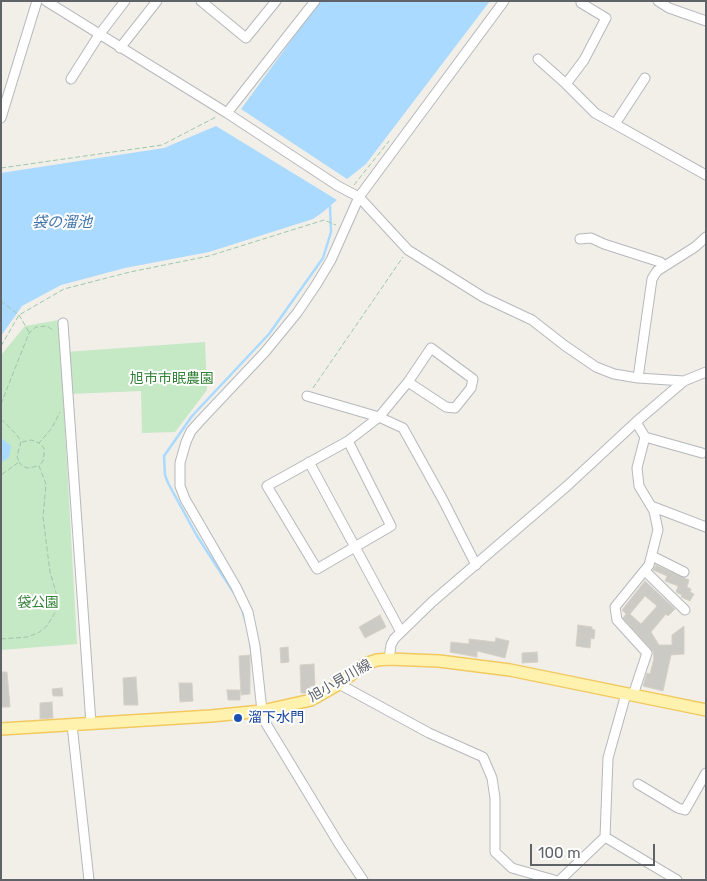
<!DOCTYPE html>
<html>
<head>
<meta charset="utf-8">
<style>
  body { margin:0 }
  #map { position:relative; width:707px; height:881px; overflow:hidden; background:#f1efe8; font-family:Rubik,sans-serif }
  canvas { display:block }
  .frame { position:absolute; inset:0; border:2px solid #5f6368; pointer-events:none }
  .scale { position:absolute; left:530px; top:844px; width:125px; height:22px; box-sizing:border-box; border:2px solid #5f6368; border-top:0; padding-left:6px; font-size:15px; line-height:18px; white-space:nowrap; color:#5f6368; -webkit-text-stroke:4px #fff; paint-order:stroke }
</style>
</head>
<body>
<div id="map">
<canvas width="707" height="881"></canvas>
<div class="frame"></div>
<div class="scale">100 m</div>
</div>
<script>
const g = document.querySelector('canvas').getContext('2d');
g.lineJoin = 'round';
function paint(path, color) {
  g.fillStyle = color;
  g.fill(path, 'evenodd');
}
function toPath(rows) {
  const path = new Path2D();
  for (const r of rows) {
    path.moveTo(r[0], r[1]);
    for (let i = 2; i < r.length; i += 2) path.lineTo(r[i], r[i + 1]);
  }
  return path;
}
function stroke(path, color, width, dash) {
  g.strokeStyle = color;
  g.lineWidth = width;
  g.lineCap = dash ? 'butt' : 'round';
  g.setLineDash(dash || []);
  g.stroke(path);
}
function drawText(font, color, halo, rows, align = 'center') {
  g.font = font + ' Rubik,"Noto Sans JP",sans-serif';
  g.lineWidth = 4;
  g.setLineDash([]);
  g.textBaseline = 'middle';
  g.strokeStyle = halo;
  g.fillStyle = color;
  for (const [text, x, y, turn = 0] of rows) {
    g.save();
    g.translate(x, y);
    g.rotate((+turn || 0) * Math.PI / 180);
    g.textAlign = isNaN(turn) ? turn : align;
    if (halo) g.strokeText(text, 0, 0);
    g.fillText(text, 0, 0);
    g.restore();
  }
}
const green = toPath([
  [59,320,77,644,1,650,1,355,25,326],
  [205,342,207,390,175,432,142,433,141,391,69,394,66,352]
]);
const water = toPath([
  [320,1,490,1,366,164,347,179,241,109],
  [216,126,337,200,323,212,313,219,209,252,125,268,61,285,22,306,1,336,1,173,164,148],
  [1,438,11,446,9,457,1,463]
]);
const stream = toPath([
  [234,593,197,536,168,483,165,475,164,456,192,416,269,334,323,258,331,232,330,206],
  [241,606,246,623],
  [250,643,252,655]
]);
const building = toPath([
  [656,565,689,580,687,587,691,589,690,592,694,594,690,601,681,597,682,595,676,592,678,586,665,581,667,576,653,570,656,565],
  [645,581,675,609,668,616,666,614,651,632,659,645,672,645,672,635,684,626,684,654,671,655,663,691,643,686,647,673,650,674,654,658,653,651,623,618,626,614,622,610,645,581],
  [645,596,657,606,641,624,630,614,645,596],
  [380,615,386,627,365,638,359,627,380,615],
  [578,625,592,627,592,629,595,630,594,639,591,638,590,648,576,646,578,625],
  [496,638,509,641,505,658,477,651,477,657,450,652,451,642,469,644,469,639,495,642,496,638],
  [288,647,289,662,281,663,280,648,288,647],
  [537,652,538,662,522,663,522,653,537,652],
  [250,655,250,694,241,695,239,656,250,655],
  [314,664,315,686,310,686,310,692,308,693,301,693,300,665,314,664],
  [1,672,7,672,10,707,1,707,1,672],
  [136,677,138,705,124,705,123,678,136,677],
  [179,683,192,683,193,701,180,702,179,683],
  [62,688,63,696,53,696,52,689,62,688],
  [227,690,240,690,240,700,228,700,227,690],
  [52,702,53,718,40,719,40,703,52,702]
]);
const path = toPath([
  [1,168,162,145,216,117],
  [354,185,389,141],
  [1,301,19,315,29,332],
  [1,346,19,315,64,289,130,272,209,256,324,220,336,225],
  [313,388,403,257],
  [1,404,29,333,36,327,47,326,54,331],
  [1,419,17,435,21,442,17,456,19,462,1,475],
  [22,442,31,440,39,443],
  [19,462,22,466,28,468,38,466],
  [1,639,27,637,38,633,47,626,56,611,57,596,50,572,43,517,46,484,39,466,43,461,44,454,44,448,39,443,52,428,60,412]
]);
const minor = toPath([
  [46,1,227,113,338,186,359,197,408,250,483,297,532,320,564,345,596,367,614,374,638,378,684,381],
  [201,1,246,38,276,1],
  [658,1,669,8,706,21],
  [120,48,157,1],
  [538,59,566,84,584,60,606,18,581,3],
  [71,79,99,35,125,1],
  [566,84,595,113,706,175],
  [227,113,315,1],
  [1,118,37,1],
  [615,124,645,78],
  [580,239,591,238,604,244,660,262,664,265],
  [63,323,91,724],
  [638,378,652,279,657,271,695,247,706,237],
  [307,396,379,417,403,428,443,500,476,565],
  [645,437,702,453],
  [348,441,391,526,317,569,267,486,348,441,379,417,408,382,431,348,473,379,471,388,455,408,446,407,408,382],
  [309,462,401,632],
  [651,506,706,527],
  [652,556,684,572],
  [645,571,685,610],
  [389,659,391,645,394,639,432,602,567,486,636,422,684,381,706,372],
  [339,684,429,733,483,757,492,778,495,798,495,852,512,868,554,880],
  [633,695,647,653,617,620,615,607,649,565,658,530,654,511,639,486,637,468,645,437,636,422],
  [262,711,255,646,248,612,236,587,185,499,180,486,180,463,186,442,191,431,200,421,265,352,297,313,316,285,331,260,359,197,504,1],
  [259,712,339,844,363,880],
  [72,725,89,880],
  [638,784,678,808,685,810,706,773],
  [605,837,677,880],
  [560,880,605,837,608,758,626,694]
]);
const major = toPath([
  [1,729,211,716,262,711,311,700,339,684,365,664,377,660,389,659,439,661,510,670,706,710]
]);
const markers = [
  [238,718,5,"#1a4fb4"]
];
const parkNames = [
  ["旭市市眠農園",172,379],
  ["袋公園",38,603]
];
const streetNames = [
  ["旭小見川線",340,681,-30]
];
const transitNames = [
  ["溜下水門",248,718]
];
const waterNames = [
  ["袋の溜池",62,223]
];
paint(green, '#c5e8c5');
paint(water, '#aadaff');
stroke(stream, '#aadaff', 2.5);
paint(building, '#cccac5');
stroke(building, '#d6d1c6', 1);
stroke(minor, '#b5b8bc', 11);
stroke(major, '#f2c960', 14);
stroke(path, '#9cc7a9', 1, [5, 2.5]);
stroke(minor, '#fff', 9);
stroke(major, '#fff2af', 11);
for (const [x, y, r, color] of markers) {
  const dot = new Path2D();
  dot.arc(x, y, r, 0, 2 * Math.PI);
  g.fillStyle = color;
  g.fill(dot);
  stroke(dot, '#fff', 2);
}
drawText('14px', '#348238', '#fff', parkNames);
drawText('14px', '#5f6368', '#fff', streetNames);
drawText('14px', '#164399', '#fff', transitNames, 'left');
drawText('italic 15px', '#4174aa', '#fff', waterNames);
</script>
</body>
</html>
